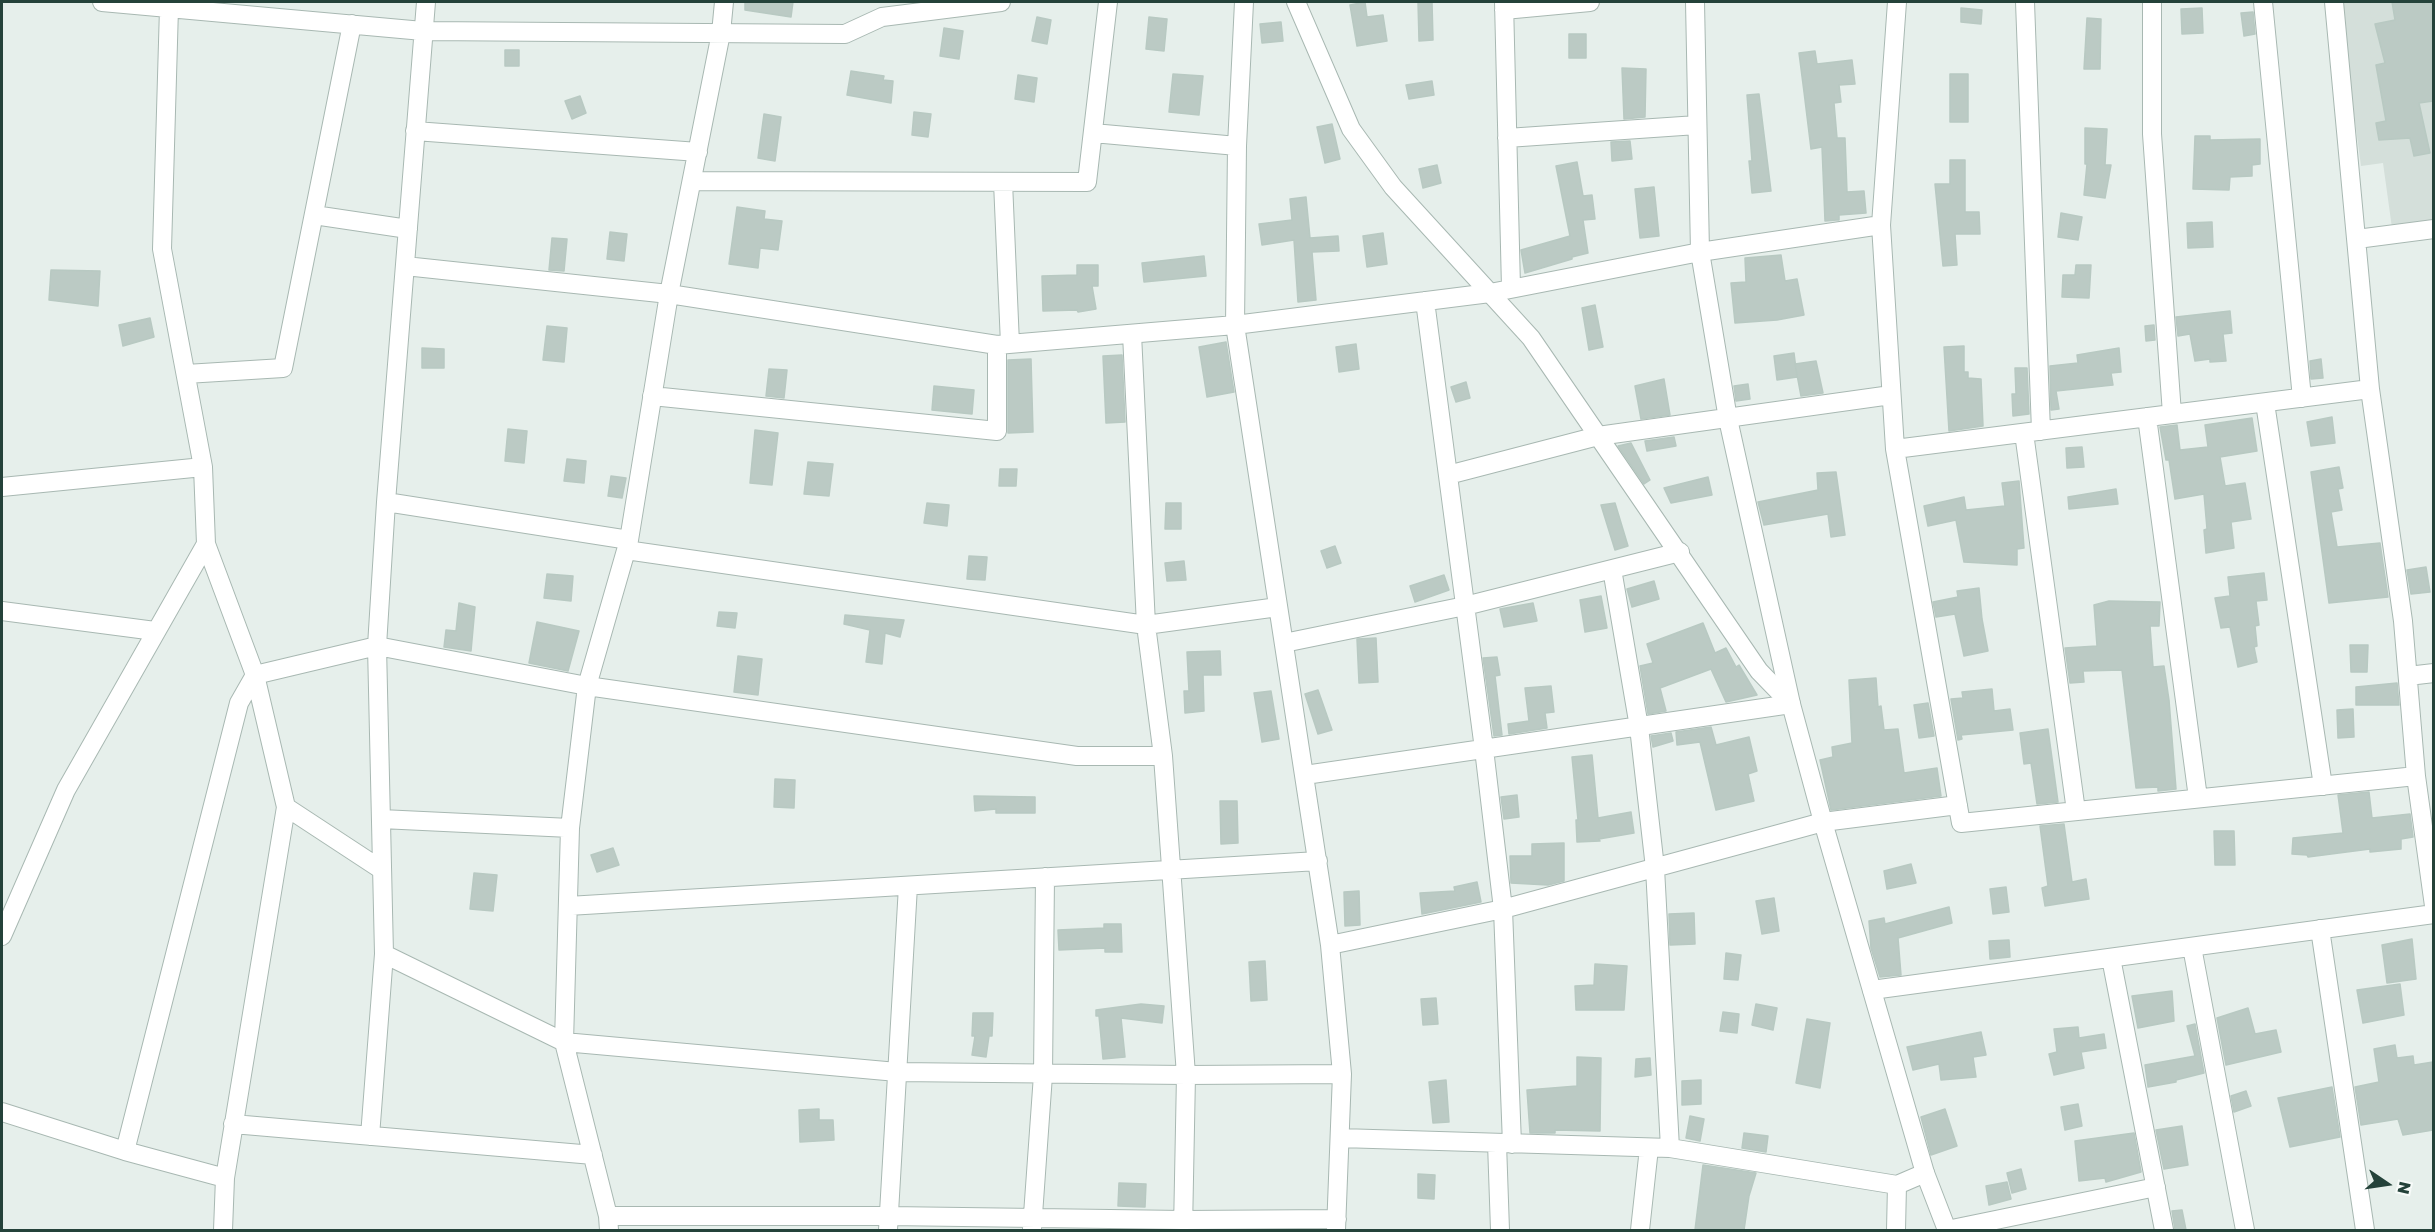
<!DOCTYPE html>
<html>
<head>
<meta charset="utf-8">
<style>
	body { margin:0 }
	#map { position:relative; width:2435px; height:1232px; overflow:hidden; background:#e6efeb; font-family:"Golos Text",sans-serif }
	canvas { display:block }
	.frame { position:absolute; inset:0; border:3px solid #24423a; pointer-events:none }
	.north { position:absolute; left:2357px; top:1154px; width:60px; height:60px; -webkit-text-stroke:4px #f7fbf9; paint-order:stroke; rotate:103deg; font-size:16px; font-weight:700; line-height:24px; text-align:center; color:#24423a }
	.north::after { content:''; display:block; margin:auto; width:21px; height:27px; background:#24423a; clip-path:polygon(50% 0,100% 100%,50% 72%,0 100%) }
</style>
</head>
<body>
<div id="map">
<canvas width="2435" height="1232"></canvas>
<div class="frame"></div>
<div class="north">N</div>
</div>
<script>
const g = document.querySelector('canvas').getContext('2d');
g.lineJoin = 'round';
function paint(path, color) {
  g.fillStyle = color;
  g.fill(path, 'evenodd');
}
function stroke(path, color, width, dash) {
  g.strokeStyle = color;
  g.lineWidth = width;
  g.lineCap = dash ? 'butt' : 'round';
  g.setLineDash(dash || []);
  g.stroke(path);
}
const built = new Path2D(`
	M2339,2h94v220l-41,6 -9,-65 -22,3z`);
const building = new Path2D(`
	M745,2h48l-2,15 -46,-7z
	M1365,2l2,15 16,-2 4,26 -30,5 -7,-41z
	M1418,2h14l1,38 -14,1z
	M2392,2h41v99l-14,2 11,50 -16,3 -4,-18 -31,2 -3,-17 10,-2 -10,-56 9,-2 -10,-39 20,-4z
	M1961,8l21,2 -1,14 -20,-2z
	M2202,8l1,25 -21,1 -1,-25z
	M2253,12l2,22 -11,2 -3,-23z
	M1037,17l14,3 -4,24 -15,-3z
	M1149,17l18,2 -3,32 -18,-2z
	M2087,18l14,1 -1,50h-16z
	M1281,22l2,19 -21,2 -2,-19z
	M944,28l19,3 -4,28 -19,-3z
	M1569,34h17v24h-17z
	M505,50h14v16h-14z
	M1815,51l2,13 35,-4 3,24 -16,1 2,17 -7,1 3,35h8l2,54 17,-1 2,22 -27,2v5h-2l-12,1 -3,-74 -11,2 -7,-57 -5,-39z
	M1622,68l24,1 -1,48 -21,2z
	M851,71l33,5 -1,4 10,1 -2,22 -44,-8z
	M1173,74l30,2 -4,39 -30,-3z
	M1950,74h18v48h-18z
	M1018,75l19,3 -3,24 -19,-3z
	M1432,81l2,14 -25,4 -3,-14z
	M1759,94l12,97 -19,2 -3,-32h3l-5,-66z
	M580,96l6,17 -14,6 -7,-18z
	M914,112l17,2 -3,23 -16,-2z
	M764,114l17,3 -6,44 -17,-3z
	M1332,124l8,35 -15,4 -8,-36z
	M2085,128l22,1 -2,36h6l-6,33 -21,-3 3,-31h-2z
	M2195,136h15v4l50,-1v25l-8,1v11l-22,1 -1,13 -36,-1z
	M1630,141l2,18 -20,2 -1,-19z
	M1950,160h15v52h14l1,22h-25l2,31 -14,1 -8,-82h15z
	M1577,162l6,34 9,-1 3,24 -12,1 5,33 -16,4v2l-47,14 -4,-23 49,-14 -14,-70z
	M1437,165l4,18 -18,5 -4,-19z
	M1654,187l5,49 -19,2 -5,-49z
	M1306,197l4,41 28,-2 1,15 -27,1 4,48 -18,2 -4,-62 -32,5 -3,-21 33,-4 -2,-21z
	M737,207l28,4 -1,8 18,2 -4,29 -18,-2 -2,20 -29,-4z
	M2061,213l21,4 -4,23 -20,-3z
	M2212,222l1,25 -25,1 -1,-25z
	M610,232l17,2 -3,27 -17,-2z
	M1383,233l4,31 -20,3 -4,-31z
	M552,238l15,1 -3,32 -15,-1z
	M1781,255l4,26 12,-2 7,36 -27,5 -42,3 -4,-40 15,-1 -1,-24z
	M1204,256l2,20 -62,6 -2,-19z
	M1077,265h21v21h-6l4,23 -18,3 -1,-2 -34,1 -1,-35 35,-1z
	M2076,265h15l-2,33 -27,-1 1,-22h12z
	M51,270l49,1 -2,35 -49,-6z
	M1595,305l8,42 -14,3 -7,-42z
	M2230,311l2,22 -9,1 3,27 -16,1v-3l-15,2 -5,-27 -12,2 -2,-19z
	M150,318l4,19 -31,9 -4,-21z
	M2154,325l1,15 -9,1 -1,-15z
	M547,326l20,2 -3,34 -21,-2z
	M1226,342l8,50 -27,5 -8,-50z
	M1356,344l3,25 -20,3 -3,-25z
	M1964,346v26h4v6l13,1 2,47 -34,5 -5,-84z
	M422,348l22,1v19h-22z
	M2119,348l2,24 -10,1 2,12 -57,6 3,18 -8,1 -1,-44 28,-3 -1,-8z
	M1794,353l3,24 -20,3 -3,-24z
	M1122,355l3,67 -19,1 -3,-67z
	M1031,359l2,73 -25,1v-73z
	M2321,359l2,19 -12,1 -1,-18z
	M1816,361l7,32 -22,3 -6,-32z
	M2015,368h12l2,46 -16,2 -1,-22h4z
	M769,369l18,1 -3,28 -18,-2z
	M1664,379l6,36 -29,4 -6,-33z
	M1466,382l4,16 -14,4 -5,-15z
	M1748,384l2,15 -14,2 -2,-15z
	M934,386l40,4 -2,24 -40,-4z
	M2332,417l3,26 -24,3 -4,-24z
	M2252,418l5,33 -37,6 5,29 20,-3 6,36 -20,3 3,26 -28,5 -2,-23 3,-1 -3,-35 -29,5 -6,-39h-3l-6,-33 17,-2 3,25 28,-3 -3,-22z
	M508,429l19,2 -3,32 -19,-2z
	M755,430l23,3 -6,52 -22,-2z
	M1674,437l2,9 -29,5 -2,-10z
	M1631,443l19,37 -6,4 -26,-38z
	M2082,447l2,20 -17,1 -1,-20z
	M567,459l19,2 -2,22 -20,-2z
	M808,462l25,2 -4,32 -25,-2z
	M2339,467l4,21 -5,1 4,21 -11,2 6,35 43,-4 8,54 -59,6 -18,-131z
	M1000,469h17l-1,17h-17z
	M1836,472l9,63 -14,2 -3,-23 -64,11 -6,-23 60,-12 -1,-17z
	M611,476l15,2 -4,20 -14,-2z
	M1708,477l4,18 -41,8 -7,-15z
	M2019,481l5,67 -7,1v16l-53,-3 -8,-42 -28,6 -4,-20 40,-9 2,13 39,-4 -3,-23z
	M2116,489l2,15 -49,5 -1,-12z
	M927,503l22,2 -2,21 -23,-3z
	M1166,503h15v26h-16z
	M1615,503l13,43 -13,4 -14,-45z
	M1335,546l6,17 -14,5 -6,-17z
	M969,556l18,1 -2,23 -18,-1z
	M1184,561l2,19 -19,1 -2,-18z
	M2426,567l4,25 -19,2 -4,-24z
	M2264,573l3,27 -11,1 3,24 -4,1 2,20 -3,1 3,15 -19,5 -8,-40 -9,1 -6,-30 15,-2 -2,-19z
	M547,574l26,2 -2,25 -27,-3z
	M1444,575l5,15 -34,12 -5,-16z
	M1654,581l5,18 -27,8 -5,-18z
	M1979,588l3,31 6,32 -24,5 -9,-42 -19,3 -3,-15 25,-5 -1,-6z
	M1601,596l6,32 -22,4 -5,-32z
	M2109,601l51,1 -1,24h-9l3,41 11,-1 5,34 7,89 -18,2v-4l-22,1 -14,-118 -39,1 1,11 -14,1 -5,-35 32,-2 -3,-41z
	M459,603l16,4 -4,44 -27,-4 2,-17 10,1z
	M1533,603l4,18 -33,6 -4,-18z
	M719,612l18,1 -2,15 -18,-2z
	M845,615l59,5 -4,17 -15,-4 -3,31 -16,-2 4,-32 -26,-6z
	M537,622l42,9 -11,40 -39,-8z
	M1703,623l12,30 11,-5 10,19 3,-2 18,30 -31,7 -15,-33 -51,19 6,23 -18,3 -8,-48 13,-3 -6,-19z
	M1376,638l2,44 -19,1 -2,-44z
	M2350,645h18l-1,27h-16z
	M1220,651l1,24h-18l1,36 -19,2 -1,-22h5l-2,-39z
	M738,656l24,3 -4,36 -24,-3z
	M1497,657l3,18 -5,1 7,59 -8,1 -11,-78z
	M1876,678l2,29 3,-1 3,24 14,-1 6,44 33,-5 4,28 -110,14 -11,-50 13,-3 -1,-10 20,-4 -3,-63z
	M2397,683l2,22h-43v-18z
	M1551,686l3,26 -9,1 2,15 -38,6 -1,-10 21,-3 -4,-33z
	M1992,689l2,22 16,-2 3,21 -52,5 1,4 -4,1 -7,-41 12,-1 -1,-6z
	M1318,690l14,40 -14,4 -13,-40z
	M1271,691l8,48 -17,3 -8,-49z
	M1928,703l6,33 -15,2 -5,-33z
	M2353,709l1,28 -16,1 -1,-28z
	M1711,727l5,18 33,-8 8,34 -9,3 6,27 -38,9 -16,-68 -23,3 -1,-13z
	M2048,729l10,73 -21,2 -6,-41 -7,1 -4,-31z
	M1671,733l2,8 -20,6 -2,-11z
	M1592,755l6,63 33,-6 3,21 -35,6 1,2 -23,1 -1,-22h2l-6,-63z
	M775,779l20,1 -1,28 -20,-1z
	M2369,792l3,26 38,-4 3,23 -12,2v10l-31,3v-3l-62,8 -1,-2 -15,-1 1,-16 50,-5 -5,-38z
	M1517,795l2,22 -15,2 -3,-22z
	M974,796l61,1v16h-39v-4l-21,2z
	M1220,801h17l1,42 -17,1z
	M2064,824l8,58 14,-3 3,20 -44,7 -3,-18 6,-2 -8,-60z
	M2214,831h20l1,34h-20z
	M1564,843v38l-16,4 -37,-2 -1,-27h22v-12z
	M613,848l6,17 -22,7 -6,-17z
	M1911,864l5,19 -29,6 -3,-18z
	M474,873l23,2 -4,36 -23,-2z
	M1477,882l4,20 -59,12 -2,-21 35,-2 -1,-4z
	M2006,887l3,25 -16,2 -3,-25z
	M1359,891l1,34 -15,1 -1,-34z
	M1774,898l5,33 -17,3 -6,-33z
	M1949,907l3,16 -54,15 3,37 -21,2 -9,-29 -2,-27 15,-3 1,6z
	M1694,913l1,31 -25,1 -1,-31z
	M1104,924h17l1,28h-17v-4l-46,2 -1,-20 46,-2z
	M2412,939l4,40 -29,4 -5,-38z
	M2009,940l1,17 -20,2 -1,-18z
	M1726,953l15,2 -3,25 -14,-1z
	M1265,961l2,39 -16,1 -2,-39z
	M1595,964l32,2 -3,44h-48l-1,-24 19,-1z
	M2400,984l4,31 -41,8 -6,-33z
	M2172,991l2,30 -36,7 -6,-32z
	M1436,998l2,26 -15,1 -2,-26z
	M1141,1004l23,2 -2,17 -41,-5 4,39 -22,2 -4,-43h-3v-6z
	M1756,1004l21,4 -4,22 -21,-5z
	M2248,1008l7,26 21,-4 5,22 -55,13 -9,-47z
	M1723,1012l16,2 -2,19 -17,-2z
	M973,1013h20l-1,23h-3l-3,21 -14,-2 3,-19h-3z
	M1807,1019l23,4 -10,65 -24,-5z
	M2195,1024l9,49 -28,7v2l-28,5 -3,-22 50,-9 -8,-30z
	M2078,1027l1,11 25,-4 2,14 -25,4 3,16 -30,7 -5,-21 8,-2 -3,-23z
	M1981,1032l5,23 -13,2 3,20 -35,3 -2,-16 -26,6 -6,-23z
	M2395,1045l2,13 16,-2 1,9 19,-3v68l-30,5 -5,-16 -37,6 -6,-38 24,-5 -5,-33z
	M1577,1057l24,1 -1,73 -45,-1v3h-25l-3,-43 50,-4z
	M1650,1058l1,17 -16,2 1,-18z
	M1446,1080l3,42 -16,1 -4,-41z
	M1701,1080v24l-19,1v-24z
	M2332,1087l8,50 -50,10 -12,-49z
	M2246,1091l5,15 -17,6 -3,-16z
	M2078,1104l4,22 -17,4 -4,-23z
	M819,1109v11h14l1,20 -34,2 -1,-32z
	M1945,1109l12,37 -26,9 -10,-38z
	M1690,1116l14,3 -4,22 -14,-3z
	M2182,1126l6,39 -24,4 -8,-39z
	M1744,1133l24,3 -2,16 -24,-4z
	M2134,1133l7,39 -35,10 -1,-4 -26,3 -4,-40z
	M1703,1165l53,8 -7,23 -5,34h-49z
	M2021,1169l5,20 -14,4 -5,-20z
	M1418,1174l17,1 -1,24 -16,-1z
	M2007,1182l4,17 -22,6 -3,-19z
	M1119,1183l27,1 -1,23 -27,-1z
	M2182,1210l4,20h-11l-3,-19z`);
const minor = new Path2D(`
	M102,2l321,29 422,3 37,-17 119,-15
	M1244,2l-7,144 -2,179 95,620 12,129 -6,156
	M1504,2l7,286
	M2025,2l16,429
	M2152,2v132l20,280
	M2263,2l39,396
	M2334,2l36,387 33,232 13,155 18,130
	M169,8l-7,241 41,218 3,77 49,131 31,132 -61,371 -2,52
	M1504,10l86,-8
	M415,131l283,21
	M1093,133l144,13
	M1507,138l190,-13
	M692,181l395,1 21,-180
	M1003,182l7,162
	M314,215l94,14
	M1881,225l14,224 66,374 455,-47
	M2357,239l77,-10
	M405,266l264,28 52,-261 3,-31
	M1425,301l59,448 19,160 9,235
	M1132,334l14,291 17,131 23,319 -3,155
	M186,374l97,-6 69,-344
	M652,396l345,35v-86
	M2265,403l58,383
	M2147,417l51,381
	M2024,433l52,378
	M1895,449l475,-60
	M1448,475l150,-39 293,-41
	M2,487l201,-20
	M386,502l243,38
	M626,550l520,75 132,-18
	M1612,569l27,158 16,141 15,280
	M2,611l153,20
	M1284,643l181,-37 215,-54
	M2408,676l26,-3
	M1305,775l486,-71 -63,-285 -28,-167 -5,-250
	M286,807l96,63
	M381,819l189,9
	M568,906l750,-45
	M2320,929l45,301
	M2,936l64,-146 140,-246
	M1330,945l173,-36 320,-87 135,-17
	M2192,947l53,283
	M384,954l180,88 333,30 289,3 156,-1
	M2111,958l53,272
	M1872,990l562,-76
	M2,1112l123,39 100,27
	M233,1124l360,31
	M370,1136l14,-182 -7,-308 9,-144 40,-500
	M1340,1138l330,10 227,37 28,-12
	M1497,1143l3,87
	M125,1151l114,-448 16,-28 122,-29 210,40 490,70h86
	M608,1216h281l294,4 154,-1
	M1032,1229l11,-154 2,-198
	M609,1230l-1,-14 -44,-174 6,-214 17,-142 42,-146 40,-246 328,51 238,-20 255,-32 210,-41 181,-27 16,-223
	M888,1230l20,-344
	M1640,1230l9,-82
	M1896,1230l1,-45
	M1947,1230l209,-43`);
const tertiary = new Path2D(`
	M1296,2l55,127 42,58 138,151 228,333 32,33 32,118 102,351 22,57`);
paint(built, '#d4dfda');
paint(building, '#bbcac4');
stroke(building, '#b8c9c2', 1.5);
stroke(minor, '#a8b8b2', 20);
stroke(tertiary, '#a8b8b2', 20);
stroke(minor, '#fff', 18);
stroke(tertiary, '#fff', 18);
</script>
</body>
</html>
